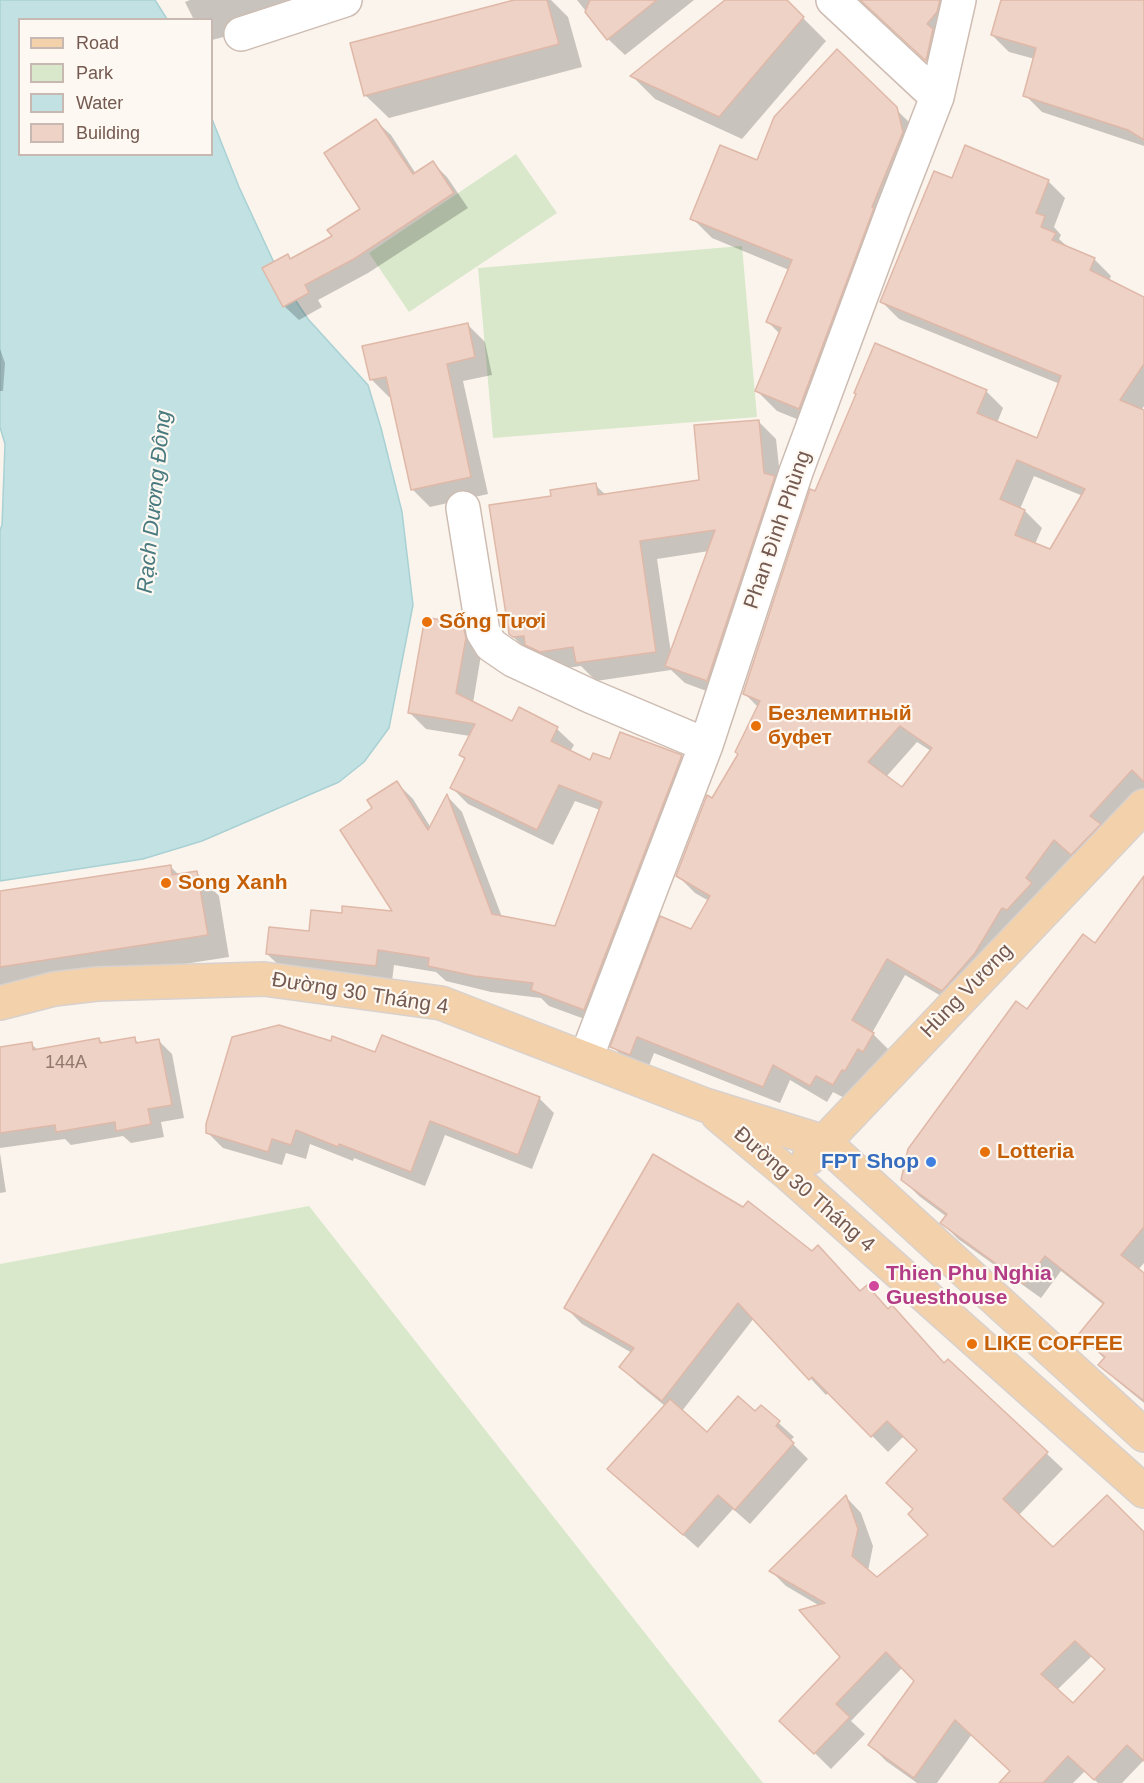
<!DOCTYPE html>
<html>
<head>
<meta charset="utf-8">
<style>
	body { margin:0 }
	#map { position:relative; width:1144px; height:1783px; overflow:hidden; background:#fbf4ec; font-family:Helvetica,sans-serif }
	canvas { display:block }
	.legend { position:absolute; left:18px; top:18px; width:195px; height:138px; box-sizing:border-box; background:#fef8f2; border:2px solid #c7b9b1; margin:0; padding:8px 10px; list-style:none; font-size:18px; color:#745a50 }
	.legend li { display:flex; align-items:center; gap:12px; height:30px }
	.legend b { width:30px; border:2px solid #c7b9b1 }
</style>
</head>
<body>
<div id="map">
<canvas width="1144" height="1783"></canvas>
<ul class="legend">
<li><b style="height:8px;background:#f3d2ab"></b>Road</li>
<li><b style="height:16px;background:#d9e8cb"></b>Park</li>
<li><b style="height:16px;background:#c1e1e3"></b>Water</li>
<li><b style="height:16px;background:#eed2c6"></b>Building</li>
</ul>
</div>
<script>
const g = document.querySelector('canvas').getContext('2d');
g.lineJoin = 'round';
function paint(path, color) {
  g.fillStyle = color;
  g.fill(path, 'evenodd');
}
function stroke(path, color, width, dash) {
  g.strokeStyle = color;
  g.lineWidth = width;
  g.lineCap = dash ? 'butt' : 'round';
  g.setLineDash(dash || []);
  g.stroke(path);
}
function drawText(font, color, halo, rows, align = 'center') {
  g.font = font + ' Helvetica,sans-serif';
  g.lineWidth = 4.5;
  g.setLineDash([]);
  g.textBaseline = 'middle';
  g.strokeStyle = halo;
  g.fillStyle = color;
  for (const [text, x, y, turn = 0] of rows) {
    g.save();
    g.translate(x, y);
    g.rotate((+turn || 0) * Math.PI / 180);
    g.textAlign = isNaN(turn) ? turn : align;
    if (halo) g.strokeText(text, 0, 0);
    g.fillText(text, 0, 0);
    g.restore();
  }
}
const green = new Path2D(`
	M516,154l41,59 -148,99 -40,-59z
	M742,246l15,171 -264,21 -15,-170z
	M309,1206l454,577h-763v-519z`);
const water = new Path2D(`
	M0,0h155l12,19 -147,1v134h192v-35l27,68 44,95 25,37 60,66 13,43 21,84 11,93 -24,123 -25,34 -25,20 -137,59 -59,18 -143,22v-351l2,-5 3,-81 -5,-17z`);
const shadow = new Path2D(`
	M190,0h164l-43,14 -99,26v-20h-18l-9,-18z
	M520,0h31l17,17 14,50 -193,51 -24,-23z
	M577,0h117l-69,55 -17,-16z
	M727,0h58l41,41 -84,98 -87,-40 -23,-23z
	M860,0h103l-21,75 -79,-73z
	M1004,0h140v146l-102,-34 -17,-17 10,-36 -26,-7 -17,-17z
	M837,51l79,78 -97,299 -42,-17 -20,-20 23,-57 -12,-12 21,-52 -77,-32 -20,-20 66,-56z
	M376,121l15,14 25,39 17,-11 14,14 21,31 -100,65 -50,27 4,7 -23,13 -15,-14 7,-46 43,-23 28,-28z
	M952,180l96,1 17,17 -11,29 7,8 -2,4 11,10 24,10 17,17 -2,5 35,17v108l-3,5 3,1v380l-55,79 -17,-15 -112,151 -55,-32 -33,58 18,18 -40,50 -17,-9 -6,10 -37,-22 -10,23 -126,-50 -7,18 -18,-8 -17,-17 80,-116 17,-29 -14,-8 -17,-17 34,-77 27,-44 20,-47 -15,-15 72,-200 170,-102 17,17 -6,15 41,17 22,-56 -161,-65 -17,-17zM1034,476l49,20 -32,55 -16,-7 7,-16 -17,-17 -5,-2zM917,742l14,9 -28,39 -17,-13z
	M468,325l17,17 7,33 -29,6 25,113 -58,13 -18,-18 -20,-93 -3,1 -18,-18z
	M0,349l5,14 -2,28h-3z
	M758,421l18,18 5,46 -56,213 -40,-15 -14,-13 -75,11 -15,-15 -22,3 -30,-17 -19,-18 43,-136 42,-13 11,10 95,-13zM709,551l-38,102 -14,-94z
	M462,625l16,17 3,13 -8,48 40,20 7,-13 37,19 17,16 -4,7 21,11 90,-6 16,16 -96,252 -52,-19 -8,-8 -50,-6 -45,-11 -10,-9 -42,-7 -2,16 -108,-11 -17,-16 76,-39 52,-2 -21,-105 23,-25 16,16 18,29 16,-32 15,16 40,105 54,11 44,-118 -25,-9 -22,44 -85,-41 -17,-17 14,-27 -4,-5 9,-19 -44,-7 -16,-16z
	M170,866l9,9 18,-2 22,23 10,61 -229,36v-100z
	M1144,882v381l-6,7 6,5v128l-28,-23 -16,-16 5,-5 -25,-24 24,-30 -43,-34 -20,27 -83,-59 -16,-16 5,-6 -28,-21 -16,-16 125,-169 68,-66z
	M99,1039l5,5 30,-5 6,5 19,-3 13,13 12,64 -23,4 3,15 -33,6 -8,-7 -52,9 -6,-6 -65,9v-99l31,-5 7,6z
	M376,1054l163,44 15,15 -22,56 -87,-34 -20,51 -71,-28 -1,3 -43,-17 -4,15 -20,-6 -4,12 -59,-17 -15,-15z
	M0,1153l6,39 -6,1z
	M861,1293l47,30 37,41 3,-3 115,108 -45,47 35,33 91,-16v227l-22,23h-24l-13,-12 -12,12h-72l11,-12 -40,-37 -35,49h-20l-31,-22 -16,-16 46,-64 -13,-14 -52,54 14,13 -34,35 -49,-48 61,-64 -23,-51 -34,-20 -15,-15 75,-74 15,16 12,33 -5,25 9,8 54,-44 -17,-26 5,-58 -15,-15 -16,16 -59,-60 -3,3 -72,-77 -72,93 25,23 48,-20 6,-7 33,30 -4,4 18,18 -58,65 -17,-15 -35,39 -74,-65 41,-77 -28,-23 -16,-16 11,-14 -50,-29 -16,-16zM1092,1656l15,14 -33,35 -17,-15z`);
const building = new Path2D(`
	M514,0h33l12,44 -195,52 -14,-53z
	M590,0h67l-50,40 -22,-28z
	M725,0h62l17,17 -85,100 -89,-41z
	M860,0h80l-3,12 -10,12 6,5 -7,32z
	M1001,0h143v140l-16,-10 -105,-34 13,-48 -45,-13z
	M837,49l60,58 6,25 -31,75 2,1 -75,201 -44,-18 26,-63 -15,-6 26,-62 -102,-41 30,-74 37,15 17,-43z
	M376,119l37,55 20,-13 21,32 -100,66 -49,26 4,8 -26,14 -21,-39 26,-14 2,5 42,-23 -5,-6 33,-21 -36,-56z
	M965,145l84,35 -13,33 9,3 -4,11 15,6 -4,7 43,18 -5,12 54,27v67l-24,36 24,10v372l-12,-12 -42,46 11,8 -30,31 -17,-15 -28,38 6,5 -25,27 -5,-2 -27,45 -33,38 -55,-32 -35,61 22,13 -11,19 -5,-3 -13,22 -3,-1 -9,15 -17,-9 -6,10 -37,-21 -10,22 -126,-50 -7,18 -20,-8 50,-131 31,13 19,-33 -34,-20 31,-81 5,3 26,-44 -3,-2 25,-51 -17,-7 67,-205 5,2 41,-97 -2,-1 21,-50 112,47 -10,23 60,25 24,-62 -181,-74 54,-131 18,7zM1017,460l68,29 -35,60 -35,-14 10,-25 -25,-11zM900,726l32,22 -30,39 -34,-25z
	M468,323l7,34 -28,7 24,113 -60,13 -25,-113 -16,3 -8,-34z
	M759,420l5,53 11,3 -68,205 -42,-15 50,-136 -75,11 16,111 -80,11 -3,-16 -33,5 -15,-7 -1,-9 -11,1 -4,-3 -20,-129 62,-9 -1,-6 46,-7 2,12 101,-15 -5,-55z
	M425,617l38,7 3,14 -10,55 56,28 7,-14 39,20 -7,14 39,19 3,-7 17,6 10,-27 62,23 -98,255 -53,-20 2,-7 -59,-7 -46,-10 1,-8 -51,-8 -2,16 -110,-12 3,-27 40,4 2,-21 31,3v-7l50,5 -52,-81 32,-22 -5,-8 30,-19 31,49 19,-36 45,120 63,12 47,-124 -43,-17 -22,45 -87,-42 15,-30 -6,-3 16,-31 -67,-11z
	M171,865l1,10 25,-4 11,64 -208,32v-76z
	M1144,876v351l-23,28 23,18v128l-46,-36 7,-8 -27,-22 26,-32 -59,-47 -21,28 -84,-61 7,-9 -46,-34 7,-31 108,-148 11,8 56,-75 12,9z
	M279,1025l52,16 1,-5 43,16 7,-17 158,62 -22,58 -88,-34 -19,51 -72,-28 -1,3 -42,-17 -5,15 -19,-6 -4,13 -62,-19v-9l26,-87z
	M135,1037l1,6 23,-4 13,66 -24,4 3,15 -35,7 -1,-9 -59,10 -1,-7 -55,8v-86l32,-5 1,8 66,-12 1,5z
	M653,1154l90,53 5,-6 64,50 6,-6 42,46 7,-6 21,24 4,-4 52,58 4,-4 100,93 -45,47 50,48 54,-52 37,37v229l-17,-16 -33,35 -26,-24 -25,27h-44l11,-12 -55,-51 -41,58 -46,-33 46,-64 -28,-29 -50,52 14,13 -36,37 -35,-33 61,-64 -41,-47 26,-7 -56,-32 77,-76 12,34 -6,27 25,21 51,-42 -20,-21 5,-5 -27,-26 31,-33 -30,-29 -16,16 -59,-60 -3,3 -71,-77 -76,98 -43,-34 15,-19 -70,-40zM1075,1641l30,28 -32,34 -32,-29z
	M738,1396l17,15 6,-6 19,16 -4,5 18,17 -59,67 -17,-15 -35,40 -76,-66 63,-70 37,33z`);
const minor = new Path2D(`
	M833,0l104,97
	M241,34l104,-34
	M463,508l20,124 8,13 22,15 77,36 116,49
	M586,1058l120,-313 90,-273 97,-262 44,-113 22,-97`);
const major = new Path2D(`
	M0,1003l54,-14 43,-5 167,-5 177,24 264,102 119,37 320,293
	M718,1115l73,61 353,315
	M809,1158l335,-352`);
const markers = [
	[427,622,6,"#e8710a"],
	[756,726,6,"#e8710a"],
	[166,883,6,"#e8710a"],
	[985,1152,6,"#e8710a"],
	[931,1162,6,"#3f7fe0"],
	[874,1286,6,"#d1479c"],
	[972,1344,6,"#e8710a"]
];
const numberNames = [
	["144A",66,1063]
];
const streetNames = [
	["Phan Đình Phùng",778,530,-71],
	["Hùng Vương",967,991,-46],
	["Đường 30 Tháng 4",360,994,9],
	["Đường 30 Tháng 4",804,1190,41]
];
const foodNames = [
	["Sống Tươi",439,622],
	["Безлемитный",768,714],
	["буфет",768,738],
	["Song Xanh",178,883],
	["Lotteria",997,1152],
	["LIKE COFFEE",984,1344]
];
const shopNames = [
	["FPT Shop",919,1162]
];
const hotelNames = [
	["Thien Phu Nghia",886,1274],
	["Guesthouse",886,1298]
];
const waterNames = [
	["Rạch Dương Đông",155,502,-84]
];
paint(green, '#d9e8cb');
paint(water, '#c1e1e3');
stroke(water, '#a9d1d4', 1.5);
paint(shadow, '#0003');
paint(building, '#eed2c6');
stroke(building, '#dfb8a8', 1.5);
stroke(minor, '#cdbcb2', 36);
stroke(major, '#d8d1ce', 36);
stroke(minor, '#fff', 33);
stroke(major, '#f3d2ab', 33);
for (const [x, y, r, color] of markers) {
  const dot = new Path2D();
  dot.arc(x, y, r, 0, 2 * Math.PI);
  g.fillStyle = color;
  g.fill(dot);
  stroke(dot, '#fef8f2', 2);
}
drawText('18px', '#92786e', null, numberNames);
drawText('21px', '#745a50', '#fef8f2', streetNames);
drawText('bold 21px', '#c56008', '#fef8f2', foodNames, 'left');
drawText('bold 21px', '#366cbe', '#fef8f2', shopNames, 'right');
drawText('bold 21px', '#b23c85', '#fef8f2', hotelNames, 'left');
drawText('italic 22px', '#487a7f', '#fef8f2', waterNames);
</script>
</body>
</html>
